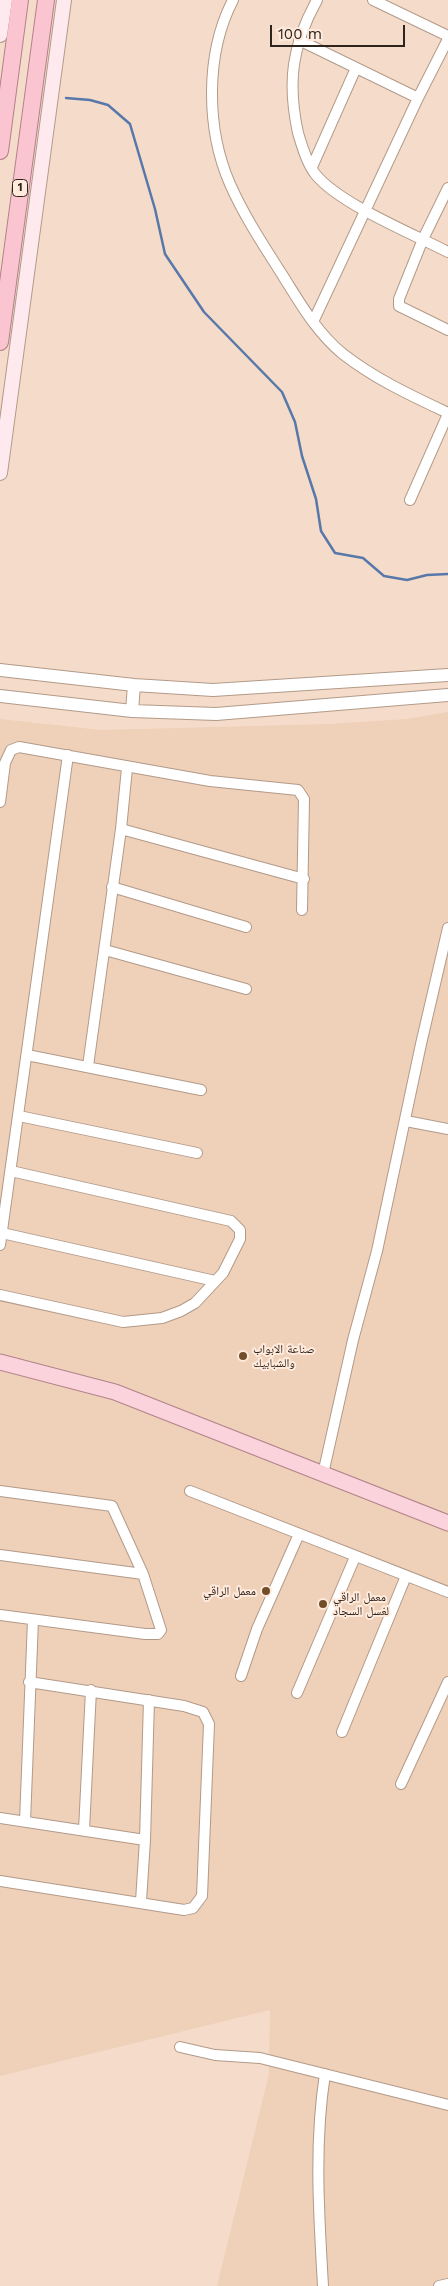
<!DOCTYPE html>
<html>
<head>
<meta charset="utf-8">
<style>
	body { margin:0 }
	#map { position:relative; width:448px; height:2286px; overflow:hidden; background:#f5dcca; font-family:"Work Sans",sans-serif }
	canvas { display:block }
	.scale { position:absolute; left:270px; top:25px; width:135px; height:22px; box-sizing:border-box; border:2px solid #2d241d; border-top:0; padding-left:6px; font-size:15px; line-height:18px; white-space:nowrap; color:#2d241d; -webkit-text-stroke:4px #ffeadc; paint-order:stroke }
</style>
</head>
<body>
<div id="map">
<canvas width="448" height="2286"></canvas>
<div class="scale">100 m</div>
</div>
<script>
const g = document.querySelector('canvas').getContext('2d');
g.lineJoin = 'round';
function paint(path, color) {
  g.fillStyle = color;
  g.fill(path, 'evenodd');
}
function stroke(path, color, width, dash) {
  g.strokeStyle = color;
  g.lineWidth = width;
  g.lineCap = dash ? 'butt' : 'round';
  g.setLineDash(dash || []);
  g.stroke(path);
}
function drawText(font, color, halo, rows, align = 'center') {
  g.font = font + ' "Work Sans","Noto Naskh Arabic",sans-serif';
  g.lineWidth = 4;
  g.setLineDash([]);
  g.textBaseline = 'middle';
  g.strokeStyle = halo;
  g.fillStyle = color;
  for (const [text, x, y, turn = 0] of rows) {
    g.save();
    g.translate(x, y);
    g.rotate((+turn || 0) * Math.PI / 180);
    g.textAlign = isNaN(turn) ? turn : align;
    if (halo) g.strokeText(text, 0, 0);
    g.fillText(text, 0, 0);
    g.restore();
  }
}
const built = new Path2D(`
	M448,712v1574h-231l52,-212 1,-64 -270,66v-1357l101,11 228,-6 78,-5z`);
const stream = new Path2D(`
	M66,98l24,2 18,5 22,19 25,85 10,45 39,58 78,80 13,30 7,34 14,43 5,32 14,22 28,5 21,18 23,4 20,-5 21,-1`);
const minor = new Path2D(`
	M233,0c-28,54 -27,129 -3,184 14,32 34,62 53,92 17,27 34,57 60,78 32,25 69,42 105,59
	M317,0c-25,45 -30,82 -19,133 4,13 9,31 18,42 24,29 97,59 132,77
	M373,0l75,36
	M299,40l119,58
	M312,167l44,-99
	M448,188l-25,51 -24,60v7l49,24
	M313,322l105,-224 30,-59
	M410,500l38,-86
	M0,802l5,-39 6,-13 8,-3 191,34 88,9 6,9 -2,111
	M121,829l183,50
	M112,887l134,40
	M105,950l141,39
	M27,1055l174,35
	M88,1066l33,-237 6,-61
	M19,1116l178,37
	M406,1121l42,8
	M2,1233l213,48
	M0,1245l68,-490
	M0,1295l123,27 39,-4 19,-7 14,-8 28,-30 17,-34v-9l-9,-9 -220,-50
	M323,1474l30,-134 24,-89 44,-207 27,-116
	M0,1491l112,15 31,68 18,56 -3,4h-13l-145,-19
	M190,1491l258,101
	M0,1555l143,19
	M241,1676l16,-47 42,-95
	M297,1693l58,-136
	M342,1732l64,-156
	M401,1784l47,-102
	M0,1818l145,22
	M25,1821l8,-201
	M84,1830l7,-140
	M0,1881l184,29 9,-2 9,-12 7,-172 -6,-12 -19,-6 -155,-24
	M141,1901l4,-61 4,-140
	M180,2047l35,8 45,3 188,47
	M323,2286c-4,-70 -9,-142 2,-212
	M439,2286l9,-2`);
const tertiary = new Path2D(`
	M0,670l134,15 79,5 235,-15
	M0,696l132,15 84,3 232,-19
	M132,711l2,-26`);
const secondary = new Path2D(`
	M0,35l5,-35
	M0,473l64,-473`);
const primary = new Path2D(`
	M0,1362l115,30 333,131`);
const trunk = new Path2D(`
	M0,151l20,-151
	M0,342l46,-342`);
const markers = [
	[243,1356,5,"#734d2a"],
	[266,1591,5,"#734d2a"],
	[323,1604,5,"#734d2a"]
];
const shields = [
	[20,188,15]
];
const shieldNames = [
	["1",20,188]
];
const poiNames = [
	["صناعة الابواب",253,1349],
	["والشبابيك",253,1363],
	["معمل الراقي",256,1591,"right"],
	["معمل الراقي",333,1597],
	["لغسل السجاد",333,1611]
];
paint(built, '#efd0b9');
stroke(stream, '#5878aa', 2.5);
stroke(minor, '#b29a89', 12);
stroke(tertiary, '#b29a89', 14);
stroke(secondary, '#b29a89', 16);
stroke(primary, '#b2828a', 17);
stroke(trunk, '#b2828a', 18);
stroke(minor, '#fff', 10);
stroke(tertiary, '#fff', 12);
stroke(secondary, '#fde9ee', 14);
stroke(primary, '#fbd3dc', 15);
stroke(trunk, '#fac4d0', 16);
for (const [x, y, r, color] of markers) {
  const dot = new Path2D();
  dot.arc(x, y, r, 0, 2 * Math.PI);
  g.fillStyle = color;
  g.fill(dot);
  stroke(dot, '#ffeadc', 2);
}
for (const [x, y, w] of shields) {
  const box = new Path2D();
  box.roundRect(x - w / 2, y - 8.5, w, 17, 4);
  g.fillStyle = '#ffeadc';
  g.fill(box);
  stroke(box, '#2d241d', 1);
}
drawText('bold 11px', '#2d241d', null, shieldNames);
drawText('12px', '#2d241d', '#ffeadc', poiNames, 'left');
</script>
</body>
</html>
